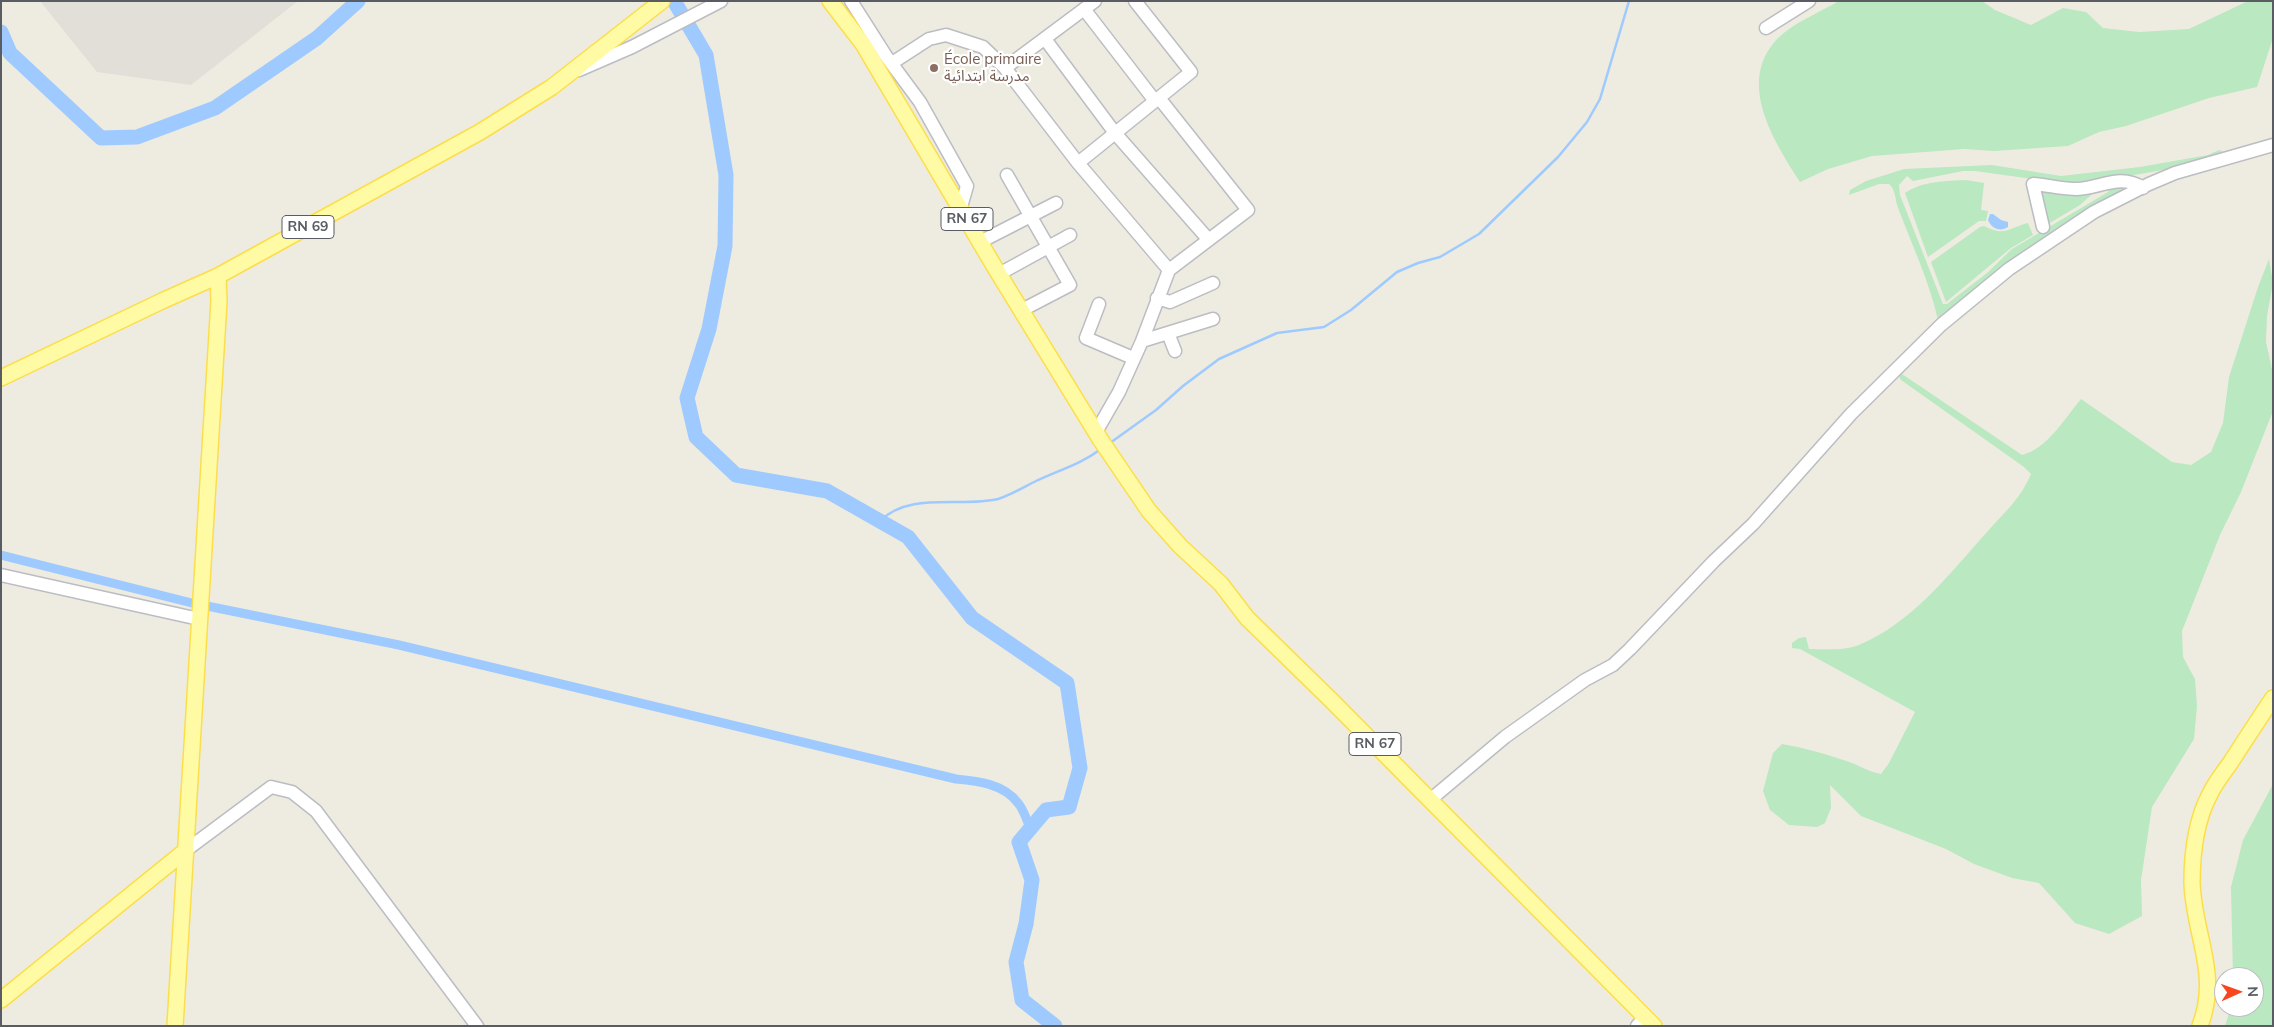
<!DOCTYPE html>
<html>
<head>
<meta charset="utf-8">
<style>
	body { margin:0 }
	#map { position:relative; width:2274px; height:1027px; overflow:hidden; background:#eeece0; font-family:Mulish,sans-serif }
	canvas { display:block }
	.frame { position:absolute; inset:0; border:2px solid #595c63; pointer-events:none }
	.north { position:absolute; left:2214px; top:967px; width:50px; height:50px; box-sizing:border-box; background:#fff; border:1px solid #bdbec1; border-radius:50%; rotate:88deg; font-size:14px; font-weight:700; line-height:20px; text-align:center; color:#595c63 }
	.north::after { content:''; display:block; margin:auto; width:18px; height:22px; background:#f6471e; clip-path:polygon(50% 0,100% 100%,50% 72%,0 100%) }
</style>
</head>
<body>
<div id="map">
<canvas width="2274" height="1027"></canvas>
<div class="frame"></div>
<div class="north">N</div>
</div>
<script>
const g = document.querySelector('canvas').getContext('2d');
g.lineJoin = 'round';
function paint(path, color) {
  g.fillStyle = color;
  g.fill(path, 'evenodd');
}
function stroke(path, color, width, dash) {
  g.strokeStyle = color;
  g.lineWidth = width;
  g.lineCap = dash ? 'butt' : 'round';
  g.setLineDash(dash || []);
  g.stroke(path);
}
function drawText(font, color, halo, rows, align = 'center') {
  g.font = font + ' Mulish,"Noto Sans Arabic",sans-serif';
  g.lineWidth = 4.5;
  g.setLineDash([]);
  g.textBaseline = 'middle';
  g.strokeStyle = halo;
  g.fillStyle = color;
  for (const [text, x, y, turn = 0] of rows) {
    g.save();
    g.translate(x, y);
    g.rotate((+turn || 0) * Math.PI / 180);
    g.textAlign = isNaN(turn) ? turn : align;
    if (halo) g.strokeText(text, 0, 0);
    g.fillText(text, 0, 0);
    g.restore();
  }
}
const industrial = new Path2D(`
	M40,1h258l-107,84 -94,-13z`);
const green = new Path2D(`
	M1839,1h143l13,9 36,15 32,-17 23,4 17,16 36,4 50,-3 59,-28h25v37l-16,49 -48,11 -83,28 -27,6 -31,14 -74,5 -30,-2 -92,7 -44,13 -28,13c-26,-41 -64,-99 -23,-143 16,-16 43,-27 62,-38z
	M2219,150l5,2 -38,14 -110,19 -101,-14h-12l-50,10 -6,-5 -8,9 1,10 43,109h4l40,-31 25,-24 96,-57 6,-8 11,2 -4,8 -100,58 -83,68c-9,-40 -27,-77 -41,-115 -2,-8 -2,-16 -8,-21h-10l-30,11 1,-5 16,-9 38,-12 88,-4 69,11 79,-9 68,-12z
	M1966,180l18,3 -3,27 7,1 -2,10h-7l-51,36 -23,-64c17,-12 41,-12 61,-13z
	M2039,190h58l-17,15 -32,19z
	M2028,223l5,12 -22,13 -65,54 -15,-40 49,-35 4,-1c21,11 24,2 44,-3z
	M2269,259l4,24 -6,33 -1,26 7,32v37l-32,81 -21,43 -38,96 1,26 12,22 2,27 -3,33 -42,68 -11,73 1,36 -33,18 -34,-11 -36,-40 -27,-5 -38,-14 -28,-15 -85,-33 -31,-31 1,23 -6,15 -8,4 -28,-2 -19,-15 -7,-19 10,-38 9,-9c24,4 47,11 70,19 10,4 18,9 29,11l8,-11 26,-51 -115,-63 -8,-1v-5l7,-5 7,-1 3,12c16,0 34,2 50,-4 53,-22 91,-72 128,-113 16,-18 35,-35 44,-58l-7,-7 -123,-87 -2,-3 3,-3 120,81c25,-6 43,-37 59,-56l91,63 19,3 20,-13 12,-29 6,-46 29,-90z
	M2273,784v242h-48l6,-19h23v-30h-21l-2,-90 12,-47z`);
const water = new Path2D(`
	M1990,214h3l8,6 7,2v5c-8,5 -16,2 -20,-7z`);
const stream = new Path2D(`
	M1110,443l46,-33 27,-24 36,-27 58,-26 47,-6 27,-17 46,-38 21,-9 22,-6 39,-23 79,-77 29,-35 13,-23 29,-98
	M880,521c30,-30 80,-13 118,-22 13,-4 26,-12 38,-18 23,-11 45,-17 65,-32`);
const canal = new Path2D(`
	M1,555l191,48
	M207,606l192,39 557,134c22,2 48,5 62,24 6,7 9,18 12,25`);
const river = new Path2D(`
	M674,1l32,54 20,120 -1,71 -16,83 -22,69 9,39 40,38 91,16 81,46 64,81 95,65 13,85 -11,39 -23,3 -27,32 13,38 -6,44 -10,38 6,38 33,26
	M1,32l9,21 91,85 36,-1 78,-29 102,-70 41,-37`);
const minor = new Path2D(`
	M851,1l35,55 34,46 47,84 -6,21
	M1084,9l71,92
	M1766,28l43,-27
	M1045,39l70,94 93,106
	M892,63l37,-24 17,-4 37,12 22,21 73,95 91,107
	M1005,68l90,-67
	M579,70l53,-23 89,-46
	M1078,163l113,-91 -56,-71
	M1007,175l63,110 -48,25
	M2043,227l-10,-43c14,1 30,5 44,5 24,-1 43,-16 66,-1
	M980,242l76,-39
	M999,274l71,-39
	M1157,298l13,4 43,-19
	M1099,304l-13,34 47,20
	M1168,333l7,18
	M1142,341l71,-22
	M1096,432l23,-40 23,-51 27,-71 79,-60 -89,-112
	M1,575l198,44
	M1430,800l75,-63 80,-57 28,-15 17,-16 84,-88 39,-37 98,-110 90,-89 68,-56 85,-57 55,-28 26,-11 98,-28
	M185,851l86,-64 21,5 24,19 161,215
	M1637,1026l8,-9`);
const major = new Path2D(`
	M830,1l33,43 131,222 106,173 49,72 31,35 41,38 26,34 85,83 322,325
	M1,378l161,-77 56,-25 262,-144 72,-45 110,-86
	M1,1000l184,-149
	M175,1026l44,-725 -1,-25
	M2200,1026c20,-53 -6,-90 -8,-143 0,-29 4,-63 18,-89 5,-11 14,-22 21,-32 14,-22 28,-43 42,-64`);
const markers = [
	[934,68,5,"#8d6e63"]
];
const shields = [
	[967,219,52],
	[308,227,52],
	[1375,744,52]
];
const shieldNames = [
	["RN 67",967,219],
	["RN 69",308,227],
	["RN 67",1375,744]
];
const educationNames = [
	["École primaire",944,59],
	["مدرسة ابتدائية",944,76]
];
paint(industrial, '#e1dfd8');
paint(green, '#bae8c0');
paint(water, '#9fcaff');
stroke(stream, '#9fcaff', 2.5);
stroke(canal, '#9fcaff', 9);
stroke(river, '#9fcaff', 15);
stroke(minor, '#bbbdc3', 15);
stroke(major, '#fcde4b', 18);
stroke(minor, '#fff', 12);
stroke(major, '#fffba4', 15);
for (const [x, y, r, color] of markers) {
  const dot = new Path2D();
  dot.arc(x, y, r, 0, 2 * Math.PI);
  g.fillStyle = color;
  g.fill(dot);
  stroke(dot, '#fff', 2);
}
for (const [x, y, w] of shields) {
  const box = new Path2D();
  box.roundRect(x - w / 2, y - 11.5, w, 23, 4);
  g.fillStyle = '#fff';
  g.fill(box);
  stroke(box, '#595c63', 1);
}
drawText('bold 14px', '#595c63', null, shieldNames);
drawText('15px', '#785e54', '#fff', educationNames, 'left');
</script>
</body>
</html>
